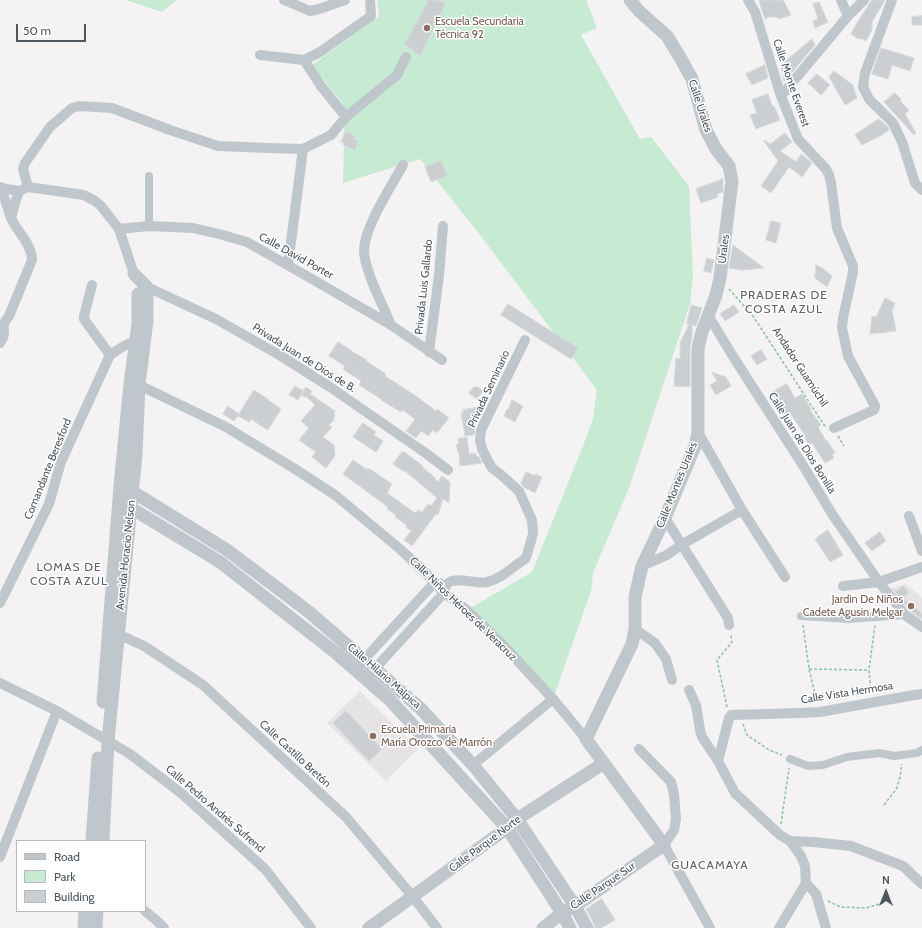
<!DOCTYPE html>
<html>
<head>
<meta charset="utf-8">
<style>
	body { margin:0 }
	#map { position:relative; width:922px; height:928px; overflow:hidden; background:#f4f2f2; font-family:Cabin,sans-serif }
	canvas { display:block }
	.legend { position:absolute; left:16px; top:840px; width:130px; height:72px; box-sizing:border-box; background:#fff; border:1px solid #b7bbbe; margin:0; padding:5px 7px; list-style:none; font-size:12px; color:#4c565d }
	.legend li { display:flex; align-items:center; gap:8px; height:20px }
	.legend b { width:20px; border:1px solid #b7bbbe }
	.north { position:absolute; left:866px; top:872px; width:40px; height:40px; -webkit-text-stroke:3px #fff; paint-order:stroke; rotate:0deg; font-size:11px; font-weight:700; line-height:16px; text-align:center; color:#4c565d }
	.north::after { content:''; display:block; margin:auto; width:14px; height:18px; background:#4c565d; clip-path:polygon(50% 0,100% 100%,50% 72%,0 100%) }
	.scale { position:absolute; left:16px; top:24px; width:70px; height:18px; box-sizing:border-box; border:2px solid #4c565d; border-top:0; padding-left:5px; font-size:12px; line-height:14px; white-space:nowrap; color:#4c565d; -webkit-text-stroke:3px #fff; paint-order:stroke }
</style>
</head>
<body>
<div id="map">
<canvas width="922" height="928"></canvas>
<ul class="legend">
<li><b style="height:5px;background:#bfc7cc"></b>Road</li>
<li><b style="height:11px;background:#c7ebd2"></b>Park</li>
<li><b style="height:11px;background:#cccfd2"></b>Building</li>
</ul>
<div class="north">N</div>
<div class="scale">50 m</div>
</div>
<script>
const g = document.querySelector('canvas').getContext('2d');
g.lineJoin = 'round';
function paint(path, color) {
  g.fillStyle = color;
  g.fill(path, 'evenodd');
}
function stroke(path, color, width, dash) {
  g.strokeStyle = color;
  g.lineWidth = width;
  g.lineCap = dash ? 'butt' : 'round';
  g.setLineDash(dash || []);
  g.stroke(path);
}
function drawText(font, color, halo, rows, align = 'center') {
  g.font = font + ' Cabin,sans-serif';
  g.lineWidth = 3;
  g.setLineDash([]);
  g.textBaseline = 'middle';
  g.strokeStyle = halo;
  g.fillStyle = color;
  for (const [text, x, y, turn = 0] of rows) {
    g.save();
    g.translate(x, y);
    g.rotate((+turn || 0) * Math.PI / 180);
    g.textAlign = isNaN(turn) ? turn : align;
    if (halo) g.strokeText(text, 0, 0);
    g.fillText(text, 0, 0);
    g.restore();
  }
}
const education = new Path2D(`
	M906,584l16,14v21l-4,4 -31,-33z
	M360,691l58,58 -32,32 -59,-58z`);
const green = new Path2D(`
	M126,0h51l-15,12z
	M377,0h209l11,28 -16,7 59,104 11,-2 38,49 4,90 -3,28 -61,184 -36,85 -2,18 -38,108 -86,-89 65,-38 51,-126 10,-27 4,-29 -114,-151 -63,-80 -77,24 1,-40 -1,-6 3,-20 -3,-13 -31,-39 67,-49z`);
const building = new Path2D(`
	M429,0h8l9,3 -26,53 -15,-12z
	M759,0h24l8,15 -12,4 -4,-2h-7l-3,2z
	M872,0h13l-13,22v8l-6,11 -6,-3 -2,1 -7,-5 6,-11z
	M819,2l9,20 -13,6 -2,-7 5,-2 -5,-15z
	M922,16v9h-10v-8z
	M812,39l3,6 -31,37 -3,-17z
	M881,48l33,10 -4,13 -18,-6 -4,14 -16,-5z
	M765,65l3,13 -16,7 -6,-11z
	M834,71l19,14 4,13 -12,7 -16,-28z
	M817,74l13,11 -9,10 -13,-12z
	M895,93l6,6 -1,2 9,9 -4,4 11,19 -2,2 -30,-33z
	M768,94l4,12h2l6,14 -24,9 -6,-14 7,-2 -5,-13z
	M879,119l9,8 1,3 -7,5 -20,10 -7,-10z
	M346,132l9,4 -2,3 5,2 -3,9 -12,-5 1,-2 -3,-1z
	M785,133l7,9 -12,9 16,11 5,-8 11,9 -10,14 -13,-10 -18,26 -10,-7 17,-25 -14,-20v-1l6,4z
	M441,161l6,15 -16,6 -6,-15z
	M723,179v13l-6,2 1,3 -17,6 -5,-14z
	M771,221l10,2 -5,20 -10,-3z
	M733,245l31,23 -22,2 -13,-2z
	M707,258l7,2 -3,13 -7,-2z
	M816,265l6,3 10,8 -5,11 -12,-9z
	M885,298l10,5 -3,8 4,20 -26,3 2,-18 4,1z
	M508,304l70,44 -7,11 -70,-44z
	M691,305l11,3 -6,18 -4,-1v12l-2,11v39l-16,-1 2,-28 4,1v-16l9,-19h-2z
	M734,305l5,7 -14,9 -5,-7z
	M338,342l13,8v1l16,9 -1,1 20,13 -1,2 31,20 20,15 1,-2 12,9 -12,15 -4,-3 -5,6 -7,-5 -5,7 -10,-7 9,-12 -13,-9 -1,2 -20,-12v-1l-22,-14 2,-4 -18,-12 2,-3 -16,-10z
	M761,350l6,9 -10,6 -6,-9z
	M712,372l14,5 5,9 -15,9 -6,-10 7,-4z
	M787,384l8,14 7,-4 9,15 -1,1 11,15 -3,2 8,14 1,-1 8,13 -3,2 2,3 -9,5 -13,-20 -3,2 -4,-7 1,-1 -16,-24 -4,3 -6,-8 2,-1 -10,-15z
	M295,386l9,5 -6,9 -9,-5z
	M306,387l6,4 -2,3 25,17 -1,3 1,1 -2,6 -4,4 3,2 -9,10 11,8 1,11 -9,12 -14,-11 4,-5 -17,-12 10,-12 -8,-7 14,-16 -7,-7 -7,-3z
	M474,387h4l5,4 -6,8 -8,-6z
	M254,390l14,9v1l13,9 -13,21 -13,-8 -3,-3 -3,3 -11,-6z
	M512,400l11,6 -8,16 -11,-6 3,-7 1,1z
	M228,406l11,8 -5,7 -11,-7z
	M480,407v2h3v2l-3,6 -6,1 1,9 -1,8 -9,1 -4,-23h2v-3z
	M363,423l13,9 -2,3 9,6 -7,11 -23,-15z
	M467,437l2,17 7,-1v3l3,1 3,6 -22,3 -1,-14h-1l-2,-8h3l-1,-5z
	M403,451l20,15 -1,1 9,7 7,8 4,-6 8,6 -1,21 -6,-4 -5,16 -2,-1 -24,32 -8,-6 7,-9 -5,-4 1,-2 -12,-8 1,-2 -9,-6 1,-2 -45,-33 10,-14 13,9h4l22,15 -4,7 1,1 -2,1 28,20 4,-3 3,2 6,-8 3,2 6,-8 -14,-12 -18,-15h-2l-10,-7z
	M526,472l9,4 1,-2 6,3 -7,16 -10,-5 -4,-4z
	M828,530l15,25 -13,7 -15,-23z
	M880,532l6,9 -14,10 -7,-8z
	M903,586l6,7 -6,5 19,16v5l-12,-9 -17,-21 3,2z
	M346,711l36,38 -13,12 -36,-38z
	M602,899l13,21 -14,8h-6l-1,-4 -8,-15z`);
const path = new Path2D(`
	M729,289l24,27 71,109 2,1
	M838,436l6,10
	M803,625l6,44 8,33
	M809,669l60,1
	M871,693l-2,-23 6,-45
	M727,707l-10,-47 15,-18 -1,-7
	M743,724l4,11 22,15 13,5
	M884,805l13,-17 3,-11 2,-13
	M781,824l8,-56
	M828,901l13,6 25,1 20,-6`);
const pedestrian = new Path2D(`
	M149,176v50
	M801,616l47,3 57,-4
	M790,759l18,7 15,-1 24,-8 32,-4 15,3 23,-3 5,-3`);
const minor = new Path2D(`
	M284,0l26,11 9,-2 26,-9
	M748,0l7,12 26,84 17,43 28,30 3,6 2,8 6,45 16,38v6l-10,46 -1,10 6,28 27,50 -1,4 -40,18
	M841,0l7,16
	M892,0l-27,73 -2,14 6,12 24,24 9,19 13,41 7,7
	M260,55l44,5 16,-8 51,-36 -1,-16
	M304,60l17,26 25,31
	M781,96l67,-80 16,-16
	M0,187l6,2 13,2 9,-4 56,8 11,6 6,5 18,23 15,45
	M28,187l-5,-18 2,-6 25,-36 22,-19 7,-2 33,2 58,22 48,16 50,2 35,1 28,-14 15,-18 51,-42 9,-18
	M0,189c6,9 7,19 11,29 6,14 21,26 21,42l-23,56c-2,3 -5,6 -5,9 -1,9 2,9 -4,18
	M11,218l3,-12 5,-15
	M119,229l30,-3 44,2 26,6 28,8 72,41 72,42 51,35
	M288,265l15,-116
	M92,285l-8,31v3l26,36
	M142,290l5,-3 69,32 65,37 49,31 97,67 21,16
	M708,315l26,43 70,109 28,47 47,68 26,33 17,12
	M391,325c-8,-20 -26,-53 -27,-74 0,-24 27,-64 39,-86
	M429,352l10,-77 4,-49
	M133,384l6,1 87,42 69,42 40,26 65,54 35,33 9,11 23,17 35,34 51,55 33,40
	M698,432l44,78 43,67
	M909,516l13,35
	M665,518l63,100 1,7
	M642,566l25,-11 14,-10 61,-35
	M843,586l36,-4 43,-15
	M0,603l49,-99 12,-42 49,-107c9,-6 20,-14 31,-14
	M635,629l20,14 11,16 6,21
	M112,633l6,1 26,12 59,39 143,132 67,80 24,31
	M360,664l75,-82 5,1
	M371,673l73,-80c1,-3 1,-7 3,-9 8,-9 30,1 40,-2 15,-3 26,-16 38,-23l2,-4 6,-21 -1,-14 -13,-29 -19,-17 -8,-6 -5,-9 -5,-10 -2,-9 1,-10 44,-90
	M0,683l57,28 73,43 51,39 84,76 46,59
	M689,690l7,15 4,25 2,7 16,24 17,32 45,42 10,6 11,15 4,10 1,17
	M639,749l32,33 3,12 2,25 -2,11 -10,15 46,83
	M718,761l11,-43 2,-3 69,-2 20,-1 94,-17 8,-1
	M473,765l80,-66
	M790,841l23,1 38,4 52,20 19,18
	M0,857l57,-146
	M806,883l10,11 10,34
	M145,911l11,9 8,8
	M779,928l27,-45`);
const tertiary = new Path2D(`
	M120,486l18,9 89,55 82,62 111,96 53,57 44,54 58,87 12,22
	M119,503l12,5 89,54 116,91 54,47 117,128 55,85 8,15
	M103,702l17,-216 10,-102 8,-60v-30
	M92,841l6,-83
	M103,841l5,-100 28,-287 3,-69 8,-65v-33l-13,-13
	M84,928l1,-17
	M96,928l1,-17
	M369,928l138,-100 10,-9 87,-56
	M543,928l19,-15 13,-7 89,-61 -78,-106 46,-95 3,-15v-32l7,-31 23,-48 30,-72 3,-14v-84l4,-16 14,-37 4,-17 12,-97 -3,-15 -13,-17 -10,-19 -14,-51 -11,-20 -14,-23 -28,-25 -9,-11`);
const markers = [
	[427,28,4,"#8d6e63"],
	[911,606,4,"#8d6e63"],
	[373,736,4,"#8d6e63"]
];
const educationNames = [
	["Escuela Secundaria",435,22],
	["Técnica 92",435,35],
	["Jardin De Niños",903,600,"right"],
	["Cadete Agusin Melgar",903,613,"right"],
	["Escuela Primaria",381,730],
	["María Orozco de Marrón",381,743]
];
const streetNames = [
	["Calle Monte Everest",791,83,71],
	["Calle Urales",700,106,72],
	["Urales",724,249,-83],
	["Calle David Porter",296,256,29],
	["Privada Luis Gallardo",424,287,-84],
	["Privada Juan de Dios de B.",304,358,32],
	["Andador Guamúchil",800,367,57],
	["Privada Seminario",489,389,-65],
	["Calle Juan de Dios Bonilla",802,443,58],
	["Comandante Beresford",48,469,-68],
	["Calle Montes Urales",677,485,-68],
	["Avenida Horacio Nelson",126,555,-84],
	["Calle Niños Héroes de Veracruz",463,609,44],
	["Calle Hilario Malpica",384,676,41],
	["Calle Vista Hermosa",847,693,-9],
	["Calle Castillo Bretón",295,754,43],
	["Calle Pedro Andrés Sufrend",215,809,41],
	["Calle Parque Norte",485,844,-37],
	["Calle Parque Sur",603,886,-34]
];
const neighbourhoodNames = [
	["PRADERAS DE",784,295],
	["COSTA AZUL",784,309],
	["LOMAS DE",69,567],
	["COSTA AZUL",69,581],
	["GUACAMAYA",710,865]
];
paint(education, '#e5e3e3');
paint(green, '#c7ebd2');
paint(building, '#cccfd2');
stroke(building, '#d7d9dc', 1);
stroke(path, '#83c59f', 1.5, [3, 2]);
stroke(pedestrian, '#bfc7cc', 8);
stroke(minor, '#bfc7cc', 10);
stroke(tertiary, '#bfc7cc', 13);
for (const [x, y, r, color] of markers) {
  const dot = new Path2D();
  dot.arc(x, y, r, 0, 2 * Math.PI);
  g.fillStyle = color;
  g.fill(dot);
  stroke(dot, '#fff', 1.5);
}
drawText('11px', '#785e54', '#fff', educationNames, 'left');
drawText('11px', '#4c565d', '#fff', streetNames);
g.letterSpacing = '1px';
drawText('12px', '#5f6366', '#fff', neighbourhoodNames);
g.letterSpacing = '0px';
</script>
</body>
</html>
